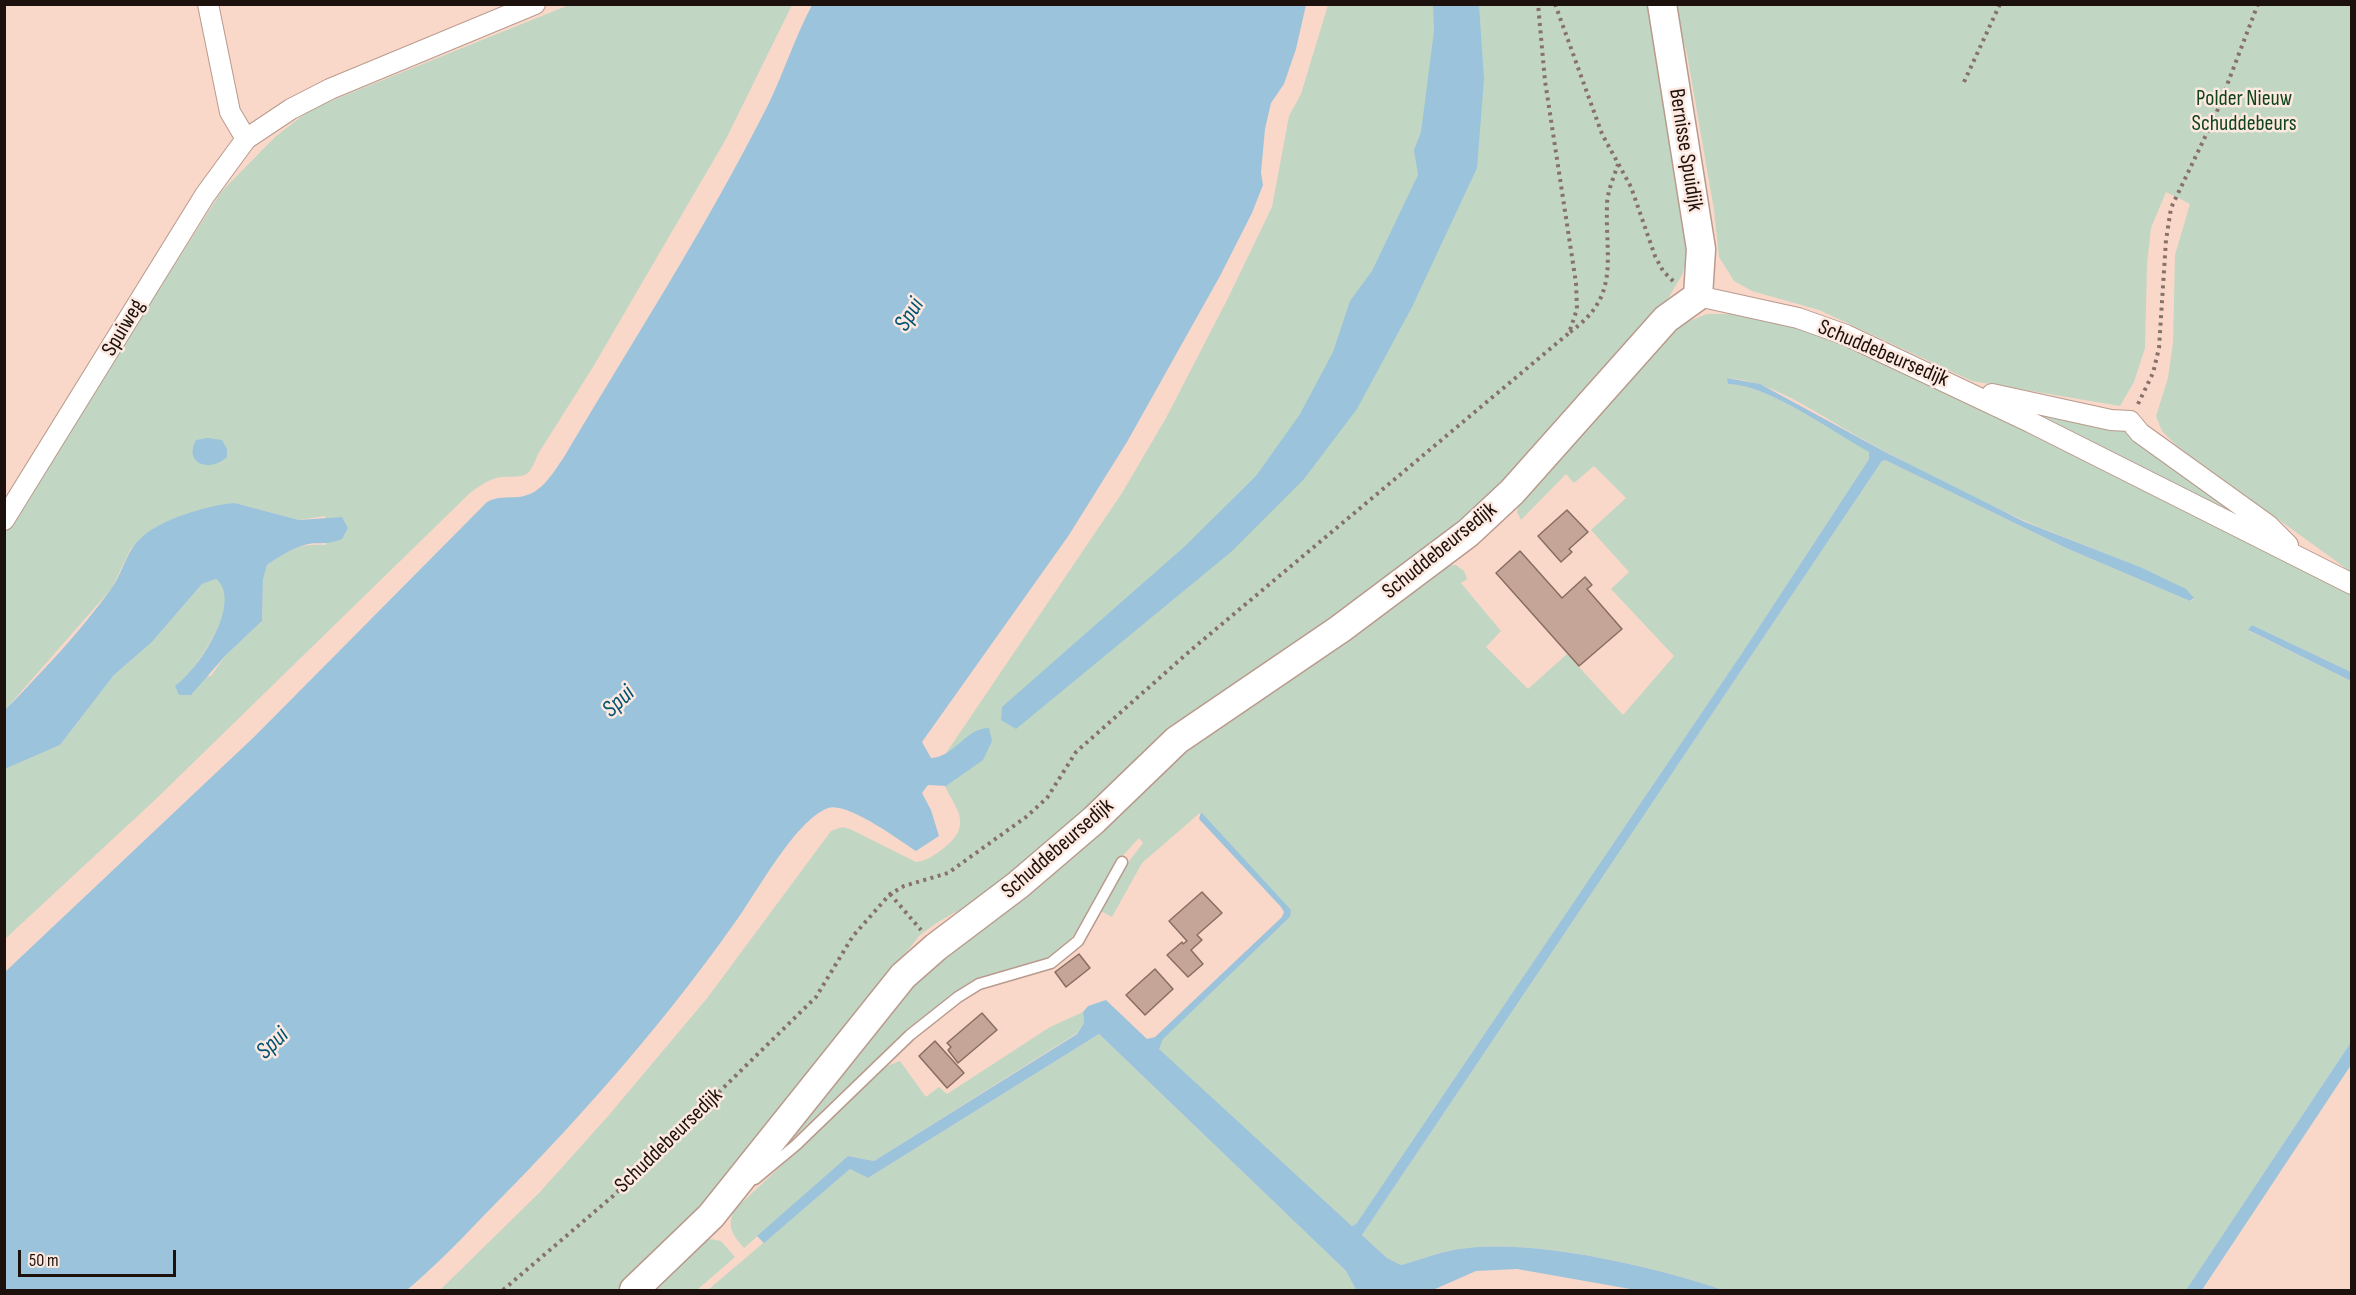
<!DOCTYPE html>
<html>
<head>
<meta charset="utf-8">
<style>
	body { margin:0 }
	#map { position:relative; width:2356px; height:1295px; overflow:hidden; background:#f9d8ca; font-family:"Sofia Sans Condensed",sans-serif }
	canvas { display:block }
	.frame { position:absolute; inset:0; border:6px solid #1c110c; pointer-events:none }
	.scale { position:absolute; left:18px; top:1250px; width:158px; height:27px; box-sizing:border-box; border:3px solid #1c110c; border-top:0; padding-left:8px; font-size:18px; line-height:21px; white-space:nowrap; color:#1c110c; -webkit-text-stroke:4px #fde9e0; paint-order:stroke }
</style>
</head>
<body>
<div id="map">
<canvas width="2356" height="1295"></canvas>
<div class="frame"></div>
<div class="scale">50 m</div>
</div>
<script>
const g = document.querySelector('canvas').getContext('2d');
g.lineJoin = 'round';
function paint(path, color) {
  g.fillStyle = color;
  g.fill(path, 'evenodd');
}
function stroke(path, color, width, dash) {
  g.strokeStyle = color;
  g.lineWidth = width;
  g.lineCap = dash ? 'butt' : 'round';
  g.setLineDash(dash || []);
  g.stroke(path);
}
function drawText(font, color, halo, rows, align = 'center') {
  g.font = font + ' "Sofia Sans Condensed",sans-serif';
  g.lineWidth = 5;
  g.setLineDash([]);
  g.textBaseline = 'middle';
  g.strokeStyle = halo;
  g.fillStyle = color;
  for (const [text, x, y, turn = 0] of rows) {
    g.save();
    g.translate(x, y);
    g.rotate((+turn || 0) * Math.PI / 180);
    g.textAlign = isNaN(turn) ? turn : align;
    if (halo) g.strokeText(text, 0, 0);
    g.fillText(text, 0, 0);
    g.restore();
  }
}
const green = new Path2D(`
	M569,5h223l-66,134 -133,228 -55,87c-10,25 -11,22 -36,23 -12,1 -22,9 -31,15l-315,307 -151,140v-170l55,-24 54,-70 38,-33 50,-58 14,-5c28,24 -15,76 -29,99l24,-2 14,-20 37,-35 1,-41 4,-15c21,-15 33,-22 59,-20l-1,-29 -26,4 -64,-17 -94,35 -11,12 -18,38 -107,122 -1,-177 217,-341 54,-55 36,-28z
	M1328,5h321l41,243 -8,27 -13,22 -154,183 -414,321 -112,92 -51,29 -18,13 -248,308 -54,47h-178l99,-97 70,-78 99,-118 123,-166 11,-4 8,2 66,33c11,-1 20,-8 28,-14 41,-31 -9,-53 -4,-86l182,-269 44,-75 62,-120 44,-91 17,-91 12,-22z
	M1674,5h677v567l-174,-126 -15,-15 -6,-15 12,-38 5,-35 2,-88 15,-51 -24,-12 -15,36 -4,36 -2,84 -11,34 -14,24 -148,-25 -153,-71 -67,-19 -18,-10 -15,-24 -5,-47 -27,-156z
	M1707,314h37l96,26 511,248v84l-99,-47 -3,6 102,50v361l-165,248h-463c-70,-24 -202,-55 -274,-39 -16,3 -32,10 -48,14l-14,-7 -25,-23 520,-774 3,-1 181,88 124,53 4,-1c-4,-18 -147,-68 -171,-80 -53,-24 -105,-50 -155,-78 -44,-23 -90,-60 -140,-64v6c41,1 104,47 142,68l-1,7 -127,194 -386,571 -4,2 -194,-177 4,-10 128,-122 -89,-105 -59,51 -30,54 -13,-7 24,-41 20,-26 -4,-5c-9,10 -19,20 -27,31 -17,25 -27,55 -48,78 -27,28 -64,18 -88,35 -80,55 -147,121 -216,190l148,-189 235,-200 295,-217 18,-1 8,6 3,8 -6,4 40,48 -15,16 42,42 39,-35 56,61 51,-59 -63,-67 18,-17 -38,-42 35,-32 -32,-32 -20,17 -8,-9 -45,46 -4,-8 4,-17 158,-170z
	M1996,400l120,27 15,6 138,99z
	M1083,1012l1,11 -7,10 -203,128 -26,-5 -104,92c-12,-14 -17,-20 -10,-38l92,-86 2,-7 51,-48 21,-8 26,36 13,-10 8,7 103,-67z
	M1099,1034l247,237 10,19h-648l142,-121 18,9z
	M710,1239l11,2 14,16 -38,33h-51l54,-49z`);
const water = new Path2D(`
	M812,5h494l-10,44 -12,35 -13,19 -6,26 -4,44 2,12 -11,28 -32,63 -93,166 -58,93 -147,207 9,16c24,-1 34,-30 58,-30l3,13 -9,19 -37,26 -18,-1 -6,8 9,17 8,26 -23,15c-17,-11 -69,-50 -88,-43 -30,11 -66,75 -85,103 -73,105 -156,200 -246,291 -29,30 -58,61 -90,88h-402v-318l250,-236 232,-234c12,-6 19,-4 32,-5 23,-3 33,-23 45,-40 69,-116 143,-231 204,-352 16,-33 27,-68 44,-100z
	M1433,5h46l5,74 -7,89 -65,139 -55,102 -53,70 -73,73 -215,177 -15,-9 1,-13 182,-160 72,-71 44,-62 33,-62 17,-51 22,-30 46,-96 -4,-25 7,-18 13,-101z
	M1727,378l33,6 129,70 136,68 115,45 46,22 8,9 -4,3 -124,-53 -181,-88 -3,1 -520,774 25,23 14,7c16,-4 32,-11 48,-14 72,-16 204,15 274,39h-87l-119,-21 -41,2 -43,19h-77l-10,-19 -247,-237 -231,144 -18,-9 -86,74 -7,-7 91,-80 26,5 203,-127 7,-11 -1,-11 5,-6 18,-6 41,39 8,-2 127,-120 2,-5 -3,-5 -82,-88 2,-7 90,98 -1,7 -127,122 -4,10 193,177 4,-2 386,-571 127,-194v-7c-38,-21 -100,-67 -141,-68z
	M208,438l14,2 5,9v8c-17,16 -44,7 -31,-17z
	M235,503l64,17 43,-3 6,11 -6,11c-17,7 -25,2 -37,6 -15,4 -26,12 -38,20l-4,15 -1,41 -37,35 -34,39h-12l-4,-9c22,-15 69,-84 41,-107l-14,5 -50,58 -38,33 -54,70 -55,24v-59c37,-38 75,-78 106,-121 12,-16 15,-38 30,-51 20,-19 67,-33 94,-35z
	M2252,625l99,47v9l-103,-51z
	M2351,1042v23l-149,225h-16z`);
const building = new Path2D(`
	M1567,510l21,22 -19,17 3,3 -11,10 -23,-26z
	M1520,551l42,47 23,-21 7,8 -5,4 35,40 -43,37 -83,-93z
	M1202,892l20,21 -25,22 5,5 -11,10 12,14 -15,13 -21,-22 15,-13 1,2 4,-3 -18,-20z
	M1079,954l11,14 -24,19 -11,-15z
	M1155,969l18,20 -28,26 -19,-20z
	M982,1013l15,17 -39,33 -10,-13 3,-3 -4,-4z
	M935,1041l29,32 -17,15 -28,-32z`);
const path = new Path2D(`
	M1555,4l47,130 29,53 24,69 8,15 12,12
	M1964,82l36,-78
	M1570,332c51,-36 35,-73 37,-127 0,-13 7,-28 11,-41
	M2138,404l15,-31 6,-25 7,-108 5,-32 45,-94 42,-110
	M890,894l31,36
	M503,1290l110,-94 203,-199 37,-61 37,-42 14,-8 44,-13 78,-56 21,-19 29,-46 115,-102 378,-317 8,-24 -1,-26 -31,-202 -7,-77`);
const lane = new Path2D(`
	M755,1179l41,-34 114,-110 48,-38 21,-13 72,-21 27,-22 44,-79`);
const street = new Path2D(`
	M208,4l22,108 16,27
	M1698,296l100,22 48,17 184,87 322,162
	M1992,394l119,26 19,1 10,12 128,92 20,20
	M4,520l201,-325 41,-56 45,-30 39,-20 205,-85`);
const secondary = new Path2D(`
	M634,1290l77,-74 192,-240 33,-29 82,-62 76,-65 83,-80 163,-111 128,-96 44,-41 154,-173 32,-23 3,-47 -39,-245`);
const parkNames = [
	["Polder Nieuw",2244,99],
	["Schuddebeurs",2244,124]
];
const streetNames = [
	["Bernisse Spuidijk",1685,150,81],
	["Spuiweg",124,328,-59],
	["Schuddebeursedijk",1883,354,23],
	["Schuddebeursedijk",1440,551,-39],
	["Schuddebeursedijk",1058,849,-41],
	["Schuddebeursedijk",669,1141,-44]
];
const waterNames = [
	["Spui",910,315,-58],
	["Spui",619,702,-43],
	["Spui",273,1044,-44]
];
paint(green, '#c1d7c3');
paint(water, '#9bc4dc');
paint(building, '#c4a598');
stroke(building, '#896d60', 1.5);
stroke(lane, '#b99a8d', 13);
stroke(street, '#b99a8d', 22);
stroke(secondary, '#b99a8d', 31);
stroke(path, '#877168', 4, [3, 4.5]);
stroke(lane, '#fff', 10);
stroke(street, '#fff', 20);
stroke(secondary, '#fff', 28);
drawText('22px', '#0f441d', '#fde9e0', parkNames);
drawText('22px', '#1c110c', '#fde9e0', streetNames);
drawText('italic 24px', '#035373', '#fde9e0', waterNames);
</script>
</body>
</html>
